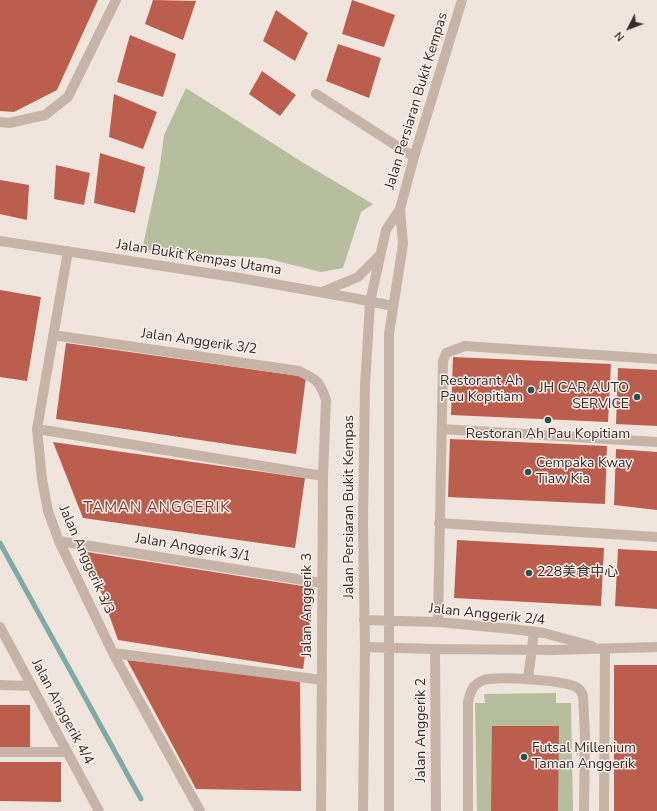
<!DOCTYPE html>
<html>
<head>
<meta charset="utf-8">
<style>
	body { margin:0 }
	#map { position:relative; width:657px; height:811px; overflow:hidden; background:#f0e5dd; font-family:"Nunito Sans",sans-serif }
	canvas { display:block }
	.north { position:absolute; left:609px; top:8px; width:40px; height:40px; -webkit-text-stroke:3px #f8efe9; paint-order:stroke; rotate:228deg; font-size:11px; font-weight:700; line-height:16px; text-align:center; color:#352b29 }
	.north::after { content:''; display:block; margin:auto; width:14px; height:18px; background:#352b29; clip-path:polygon(50% 0,100% 100%,50% 72%,0 100%) }
</style>
</head>
<body>
<div id="map">
<canvas width="657" height="811"></canvas>
<div class="north">N</div>
</div>
<script>
const g = document.querySelector('canvas').getContext('2d');
g.lineJoin = 'round';
function paint(path, color) {
  g.fillStyle = color;
  g.fill(path, 'evenodd');
}
function stroke(path, color, width, dash) {
  g.strokeStyle = color;
  g.lineWidth = width;
  g.lineCap = dash ? 'butt' : 'round';
  g.setLineDash(dash || []);
  g.stroke(path);
}
function drawText(font, color, halo, rows, align = 'center') {
  g.font = font + ' "Nunito Sans","Noto Sans SC",sans-serif';
  g.lineWidth = 3;
  g.setLineDash([]);
  g.textBaseline = 'middle';
  g.strokeStyle = halo;
  g.fillStyle = color;
  for (const [text, x, y, turn = 0] of rows) {
    g.save();
    g.translate(x, y);
    g.rotate((+turn || 0) * Math.PI / 180);
    g.textAlign = isNaN(turn) ? turn : align;
    if (halo) g.strokeText(text, 0, 0);
    g.fillText(text, 0, 0);
    g.restore();
  }
}
const green = new Path2D(`
	M186,88l116,74 71,42 -12,8 -18,56 -22,4 -56,-14 -123,-8 17,-78 5,-37z
	M556,693v10h15l2,108h-96l-2,-108h10l-1,-9z`);
const stream = new Path2D(`
	M0,543l141,256`);
const building = new Path2D(`
	M0,0h98l-41,90 -43,22 -14,-1z
	M153,0l43,1 -13,39 -38,-16z
	M352,0l43,15 -11,32 -42,-13z
	M276,10l32,23 -13,28 -32,-20z
	M130,35l46,19 -13,43 -46,-15z
	M338,44l43,14 -12,40 -43,-17z
	M262,71l34,24 -16,21 -31,-22z
	M114,94l43,18 -14,37 -34,-12z
	M100,153l45,14 -10,46 -41,-10z
	M56,165l34,8 -6,32 -30,-6z
	M0,180l29,5 -2,35 -27,-6z
	M0,290l41,7 -14,84 -27,-4z
	M66,343l240,34 -10,77 -240,-35z
	M453,357l158,7 -3,58 -157,-7z
	M618,368l39,2v56l-41,-2z
	M450,439l157,7 -2,58 -157,-7z
	M53,442l252,36 -10,70 -212,-30z
	M616,449l41,3v58l-43,-5z
	M457,540l147,8 -3,58 -147,-8z
	M618,549l39,2v58l-42,-3z
	M87,552l228,36 -12,81 -185,-29z
	M127,660l173,21 1,110 -105,-2z
	M614,665h43v146h-43z
	M0,705h30v43h-30z
	M492,726h67l-1,85h-67z
	M0,762h61v40l-61,-1z`);
const minor = new Path2D(`
	M316,94l98,63
	M0,122l9,1 36,-8 23,-18 48,-97
	M0,241l240,37 113,20 40,8
	M68,251l-31,178 5,50 6,32 11,30 54,112 87,158
	M322,292l36,-15 22,-22
	M53,335l246,36c17,8 21,10 27,29l-3,76 -2,335
	M37,429l286,47
	M442,429l215,13
	M439,523l218,14
	M59,541l263,42
	M364,620l74,2 74,7 32,4 48,13
	M438,622l5,-261 3,-8 19,-7 192,13
	M0,627l99,184
	M365,647l70,2 118,1 104,-3
	M435,649l1,162
	M113,653l209,27
	M528,679l6,-47
	M0,685l32,1
	M0,752h67
	M363,811l2,-164 -2,-123 2,-138 5,-84 16,-72 14,-21 14,-52 48,-157
	M389,811v-477l14,-90 -3,-35
	M468,811v-109c2,-7 3,-15 10,-19 3,-2 8,-4 11,-4 18,-2 72,1 87,8 4,2 6,5 7,9l2,41 -1,74
	M604,811l1,-162`);
const markers = [
	[531,390,4,"#215352"],
	[637,397,4,"#215352"],
	[548,420,4,"#215352"],
	[528,472,4,"#215352"],
	[529,573,4,"#215352"],
	[524,757,4,"#215352"]
];
const streetNames = [
	["Jalan Persiaran Bukit Kempas",417,101,-73],
	["Jalan Bukit Kempas Utama",199,258,9],
	["Jalan Anggerik 3/2",199,342,8],
	["Jalan Persiaran Bukit Kempas",350,507,-90],
	["Jalan Anggerik 3/1",193,548,9],
	["Jalan Anggerik 3/3",86,560,66],
	["Jalan Anggerik 3",308,605,-90],
	["Jalan Anggerik 2/4",487,615,6],
	["Jalan Anggerik 4/4",62,712,62],
	["Jalan Anggerik 2",422,730,-90]
];
const poiNames = [
	["Restorant Ah",523,382,"right"],
	["Pau Kopitiam",523,398,"right"],
	["JH CAR AUTO",629,389,"right"],
	["SERVICE",629,405,"right"],
	["Restoran Ah Pau Kopitiam",548,435,"center"],
	["Cempaka Kway",536,464],
	["Tiaw Kia",536,480],
	["228美食中心",537,573],
	["Futsal Millenium",532,749],
	["Taman Anggerik",532,765]
];
const neighbourhoodNames = [
	["TAMAN ANGGERIK",157,508]
];
paint(green, '#b6be9e');
stroke(stream, '#7eaba8', 5);
paint(building, '#bc5e4e');
stroke(minor, '#c7b4a9', 10);
for (const [x, y, r, color] of markers) {
  const dot = new Path2D();
  dot.arc(x, y, r, 0, 2 * Math.PI);
  g.fillStyle = color;
  g.fill(dot);
  stroke(dot, '#f8efe9', 1.5);
}
drawText('14px', '#352b29', '#f8efe9', streetNames);
drawText('14px', '#352b29', '#f8efe9', poiNames, 'left');
g.letterSpacing = '1px';
drawText('15px', '#7e3428', '#f8efe9', neighbourhoodNames);
g.letterSpacing = '0px';
</script>
</body>
</html>
